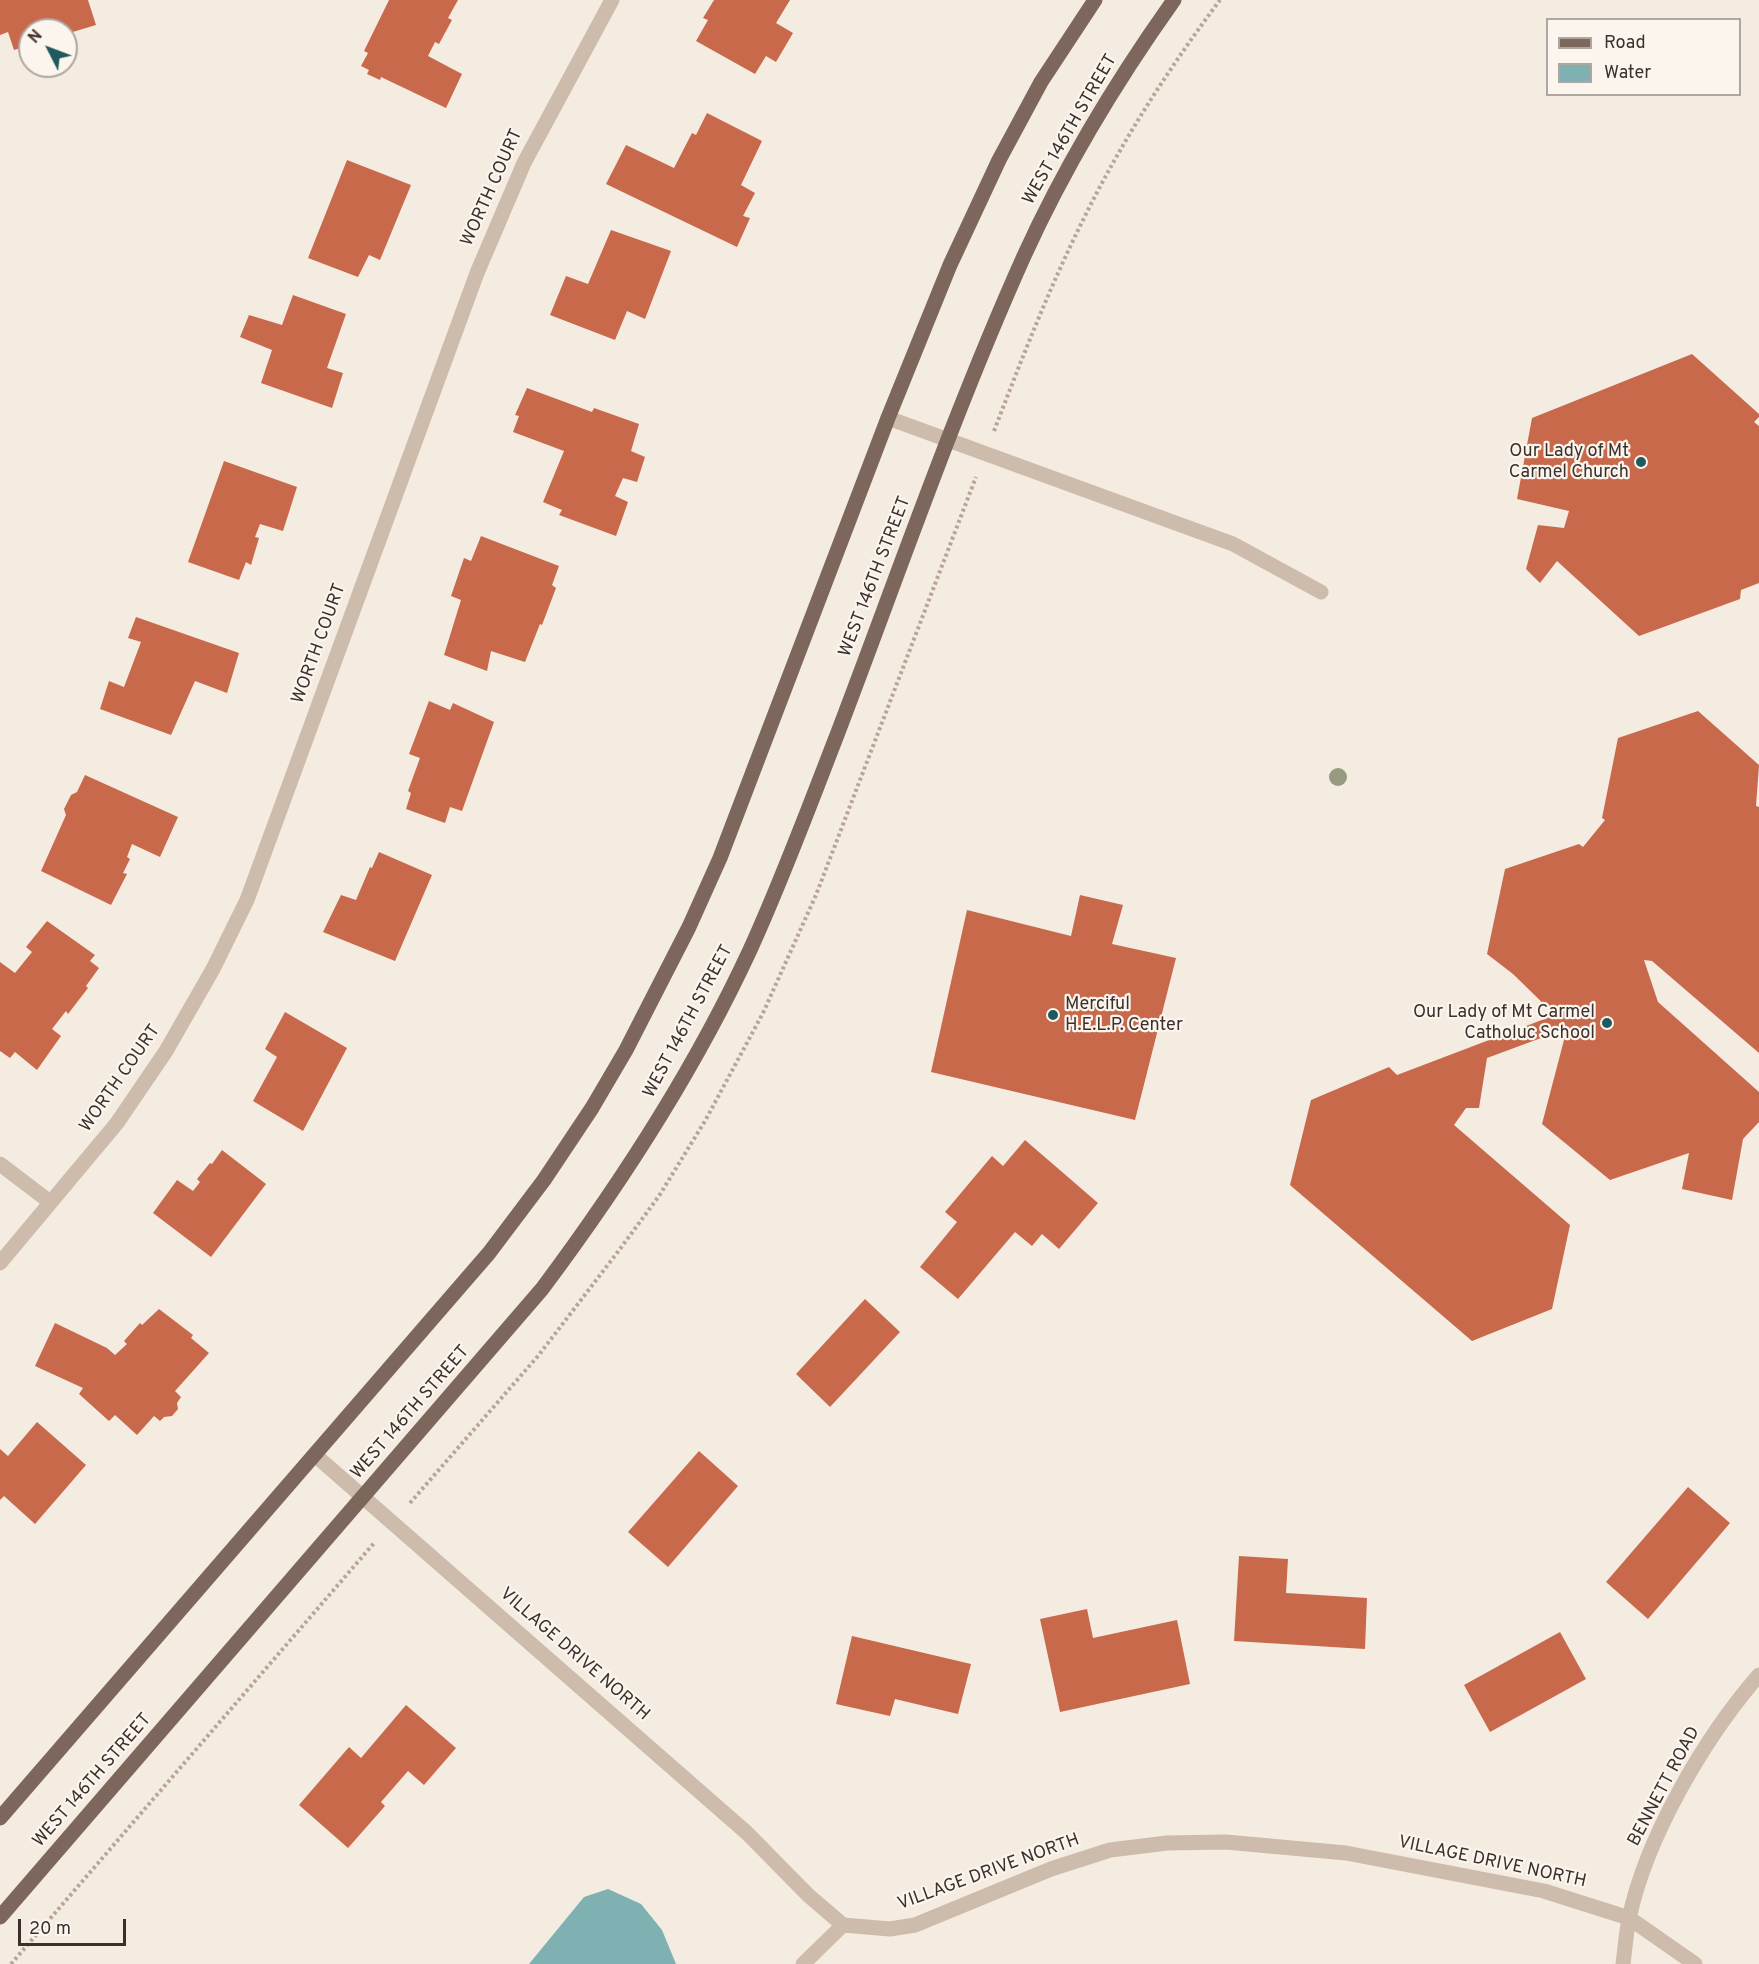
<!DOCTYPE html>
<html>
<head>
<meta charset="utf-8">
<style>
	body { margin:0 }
	#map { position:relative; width:1759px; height:1964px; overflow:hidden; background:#f4ebe1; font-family:Overpass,sans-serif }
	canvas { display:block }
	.legend { position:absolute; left:1546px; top:18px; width:195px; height:78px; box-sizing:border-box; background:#fbf5ee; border:2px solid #aea6a0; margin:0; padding:8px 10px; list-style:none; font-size:18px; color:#3b302b }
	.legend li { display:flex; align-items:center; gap:12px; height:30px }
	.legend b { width:30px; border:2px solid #aea6a0 }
	.north { position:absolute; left:18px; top:18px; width:60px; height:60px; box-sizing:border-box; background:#fbf5ee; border:2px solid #aea6a0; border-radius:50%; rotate:312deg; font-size:16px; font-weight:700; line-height:24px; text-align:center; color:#3b302b }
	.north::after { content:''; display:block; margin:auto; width:21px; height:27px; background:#1f5a5e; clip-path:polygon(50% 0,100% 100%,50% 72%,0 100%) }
	.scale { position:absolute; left:18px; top:1919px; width:108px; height:27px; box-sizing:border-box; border:3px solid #3b302b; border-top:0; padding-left:8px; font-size:18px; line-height:21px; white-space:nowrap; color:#3b302b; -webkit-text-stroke:4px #fbf5ee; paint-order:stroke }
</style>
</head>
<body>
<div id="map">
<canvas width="1759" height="1964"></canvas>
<ul class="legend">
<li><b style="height:8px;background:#7d675c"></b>Road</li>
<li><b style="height:16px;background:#7fb0b2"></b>Water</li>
</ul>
<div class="north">N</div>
<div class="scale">20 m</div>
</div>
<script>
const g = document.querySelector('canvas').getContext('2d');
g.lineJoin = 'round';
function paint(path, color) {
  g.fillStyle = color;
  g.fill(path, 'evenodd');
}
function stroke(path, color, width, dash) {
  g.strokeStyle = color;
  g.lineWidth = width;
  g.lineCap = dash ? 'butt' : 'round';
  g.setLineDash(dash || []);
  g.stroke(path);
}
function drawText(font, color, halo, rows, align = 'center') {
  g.font = font + ' Overpass,sans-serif';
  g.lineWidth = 4.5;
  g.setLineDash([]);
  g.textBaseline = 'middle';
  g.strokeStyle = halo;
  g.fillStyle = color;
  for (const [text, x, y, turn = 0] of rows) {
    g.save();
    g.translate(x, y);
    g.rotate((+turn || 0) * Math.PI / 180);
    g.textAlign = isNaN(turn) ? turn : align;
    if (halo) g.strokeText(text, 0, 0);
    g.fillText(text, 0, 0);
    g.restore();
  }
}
const water = new Path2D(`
	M608,1889l33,15 21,26 14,34h-147l55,-67z`);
const building = new Path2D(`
	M0,0h88l8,25 -30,9v-4h-36v15l-16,5 -6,-18 -8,3z
	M389,0h69l-10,18 4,2 -13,24 -4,-2 -7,14 34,18 -16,34 -65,-31 -1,3 -13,-6 2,-4 -8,-4 7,-13 -4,-2z
	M714,0h76l-14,23 17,10 -17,29 -10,-6 -11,18 -59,-33 12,-21 -5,-2z
	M707,113l55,28 -21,44 14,8 -12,23 7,2 -13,29 -131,-63 20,-39 48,23 18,-35 4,2z
	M347,160l64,25 -31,75 -11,-5 -11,22 -50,-19z
	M611,230l60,21 -26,68 -18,-8 -12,29 -65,-25 16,-39 22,8z
	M293,295l53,19 -19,54 16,5 -11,35 -71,-25 11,-33 -32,-13 9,-22 33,10z
	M1692,354l67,60v3l-5,5 5,4v157l-18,7 -1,9 -101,37 -82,-75 -17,22 -14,-14 12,-44 26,3 5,-17 -52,-12 15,-81z
	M527,388l65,24 2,-4 45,16 -8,27 14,6 -8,25 -14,-4 -8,18 13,6 -12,34 -57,-21 3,-5 -19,-8 21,-51 -51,-19 6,-16 -4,-1z
	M224,461l73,26 -14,44 -23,-7 -5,13 4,1 -8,27 -5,-3 -7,18 -51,-18z
	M481,536l78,30 -7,19 4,3 -14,37 -2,-1 -15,38 -34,-11 -4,20 -43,-16 17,-55 -10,-4 13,-38 7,3z
	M136,617l103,36 -12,40 -32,-12 -24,54 -71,-26 9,-28 15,6 17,-45 -13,-4z
	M429,701l21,9 3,-7 41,19 -32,89 -12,-4 -5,16 -39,-14 5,-16 -3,-2 12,-33 -11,-4z
	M1698,711l61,54 -3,41 3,1v246l-107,-92 -8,-1 14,42 101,90v30l-16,17 -11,61 -50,-11 7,-36 -79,27 -68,-56 22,-84 -4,-9 -73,27 -8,50h-13l-12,17 116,100 -18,84 -80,32 -182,-156 21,-85 78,-33 8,8 158,-60 -42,-41 -26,-20 18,-85 74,-25 4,3 22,-27 -3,-2 16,-80z
	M85,775l93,42 -18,40 -28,-13 -5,13 3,2 -7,14 4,1 -16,31 -70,-34 25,-56 -2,-6 7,-14 6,-3z
	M379,852l53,23 -37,86 -72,-29 18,-37 15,5 14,-33 2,1z
	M1080,895l43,10 -11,39 64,14 -41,162 -204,-48 36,-162 104,26z
	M47,921l48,34 -5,6 9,7 -13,18 2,2 -20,26 -2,-3 -14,18 9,7 -24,34 -22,-18 -5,6 -10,-7v-89l15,11 17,-21 -6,-5z
	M285,1012l62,36 -44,83 -50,-30 24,-44 -12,-8z
	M1025,1140l73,63 -39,46 -17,-15 -10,12 -17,-14 -57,67 -38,-32 37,-45 -12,-10 47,-56 11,10z
	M222,1150l44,34 -55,73 -58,-44 24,-33 16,11 7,-9 -3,-3 13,-16 2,1z
	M865,1299l35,33 -70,75 -34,-33z
	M159,1309l34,26 -2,3 18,15 -34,38 6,6 -4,6 1,6 -6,7 -8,1 -4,4 -6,-5 -17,19 -22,-20 -6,6 -30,-27 4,-6 -48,-22 20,-43 52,25 8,7 12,-11 -3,-3 16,-18 2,2z
	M37,1422l49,43 -51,59 -31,-28 -4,4v-51l8,7z
	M699,1451l39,35 -70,81 -40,-35z
	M1688,1487l42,36 -82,96 -42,-37z
	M1239,1556l49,3 -2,34 81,5 -2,51 -131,-8z
	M1087,1609l6,29 84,-18 13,64 -130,28 -20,-93z
	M1560,1632l26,47 -96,53 -26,-47z
	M852,1636l119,28 -13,50 -63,-15 -5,17 -54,-12z
	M406,1705l50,43 -32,37 -16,-14 -27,31 4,4 -37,42 -49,-43 50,-58 12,11z`);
const path = new Path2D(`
	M994,431c28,-73 56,-145 91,-215 37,-75 84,-148 135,-216
	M410,1503l128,-147 79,-103 42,-57 46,-75 58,-108 53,-118 160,-418
	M11,1964l364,-422`);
const minor = new Path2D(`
	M888,418l345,126 88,48
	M0,1164l50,38
	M0,1263l117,-140 49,-72 47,-82 34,-69 230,-627 47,-110 88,-163
	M315,1455l432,378 61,62 35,30 47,4 25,-4 136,-56 59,-19 57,-7 59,-1 120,11 198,38 85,27 66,46
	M803,1964l40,-39
	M1623,1964c2,-15 3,-30 6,-45 17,-82 76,-182 130,-244`);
const major = new Path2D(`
	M0,1818l489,-565 55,-73 48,-72 34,-58 63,-123 31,-69 168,-440 62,-153 49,-105 42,-78 54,-82
	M0,1917l542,-628c80,-107 152,-218 208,-339 32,-70 59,-143 87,-215 61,-160 117,-323 187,-479 41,-90 93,-176 150,-256`);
const trees = [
	[1338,777]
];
const markers = [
	[1641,462,6,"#1f5a5e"],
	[1053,1015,6,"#1f5a5e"],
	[1607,1023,6,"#1f5a5e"]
];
const streetNames = [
	["WEST 146TH STREET",1071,130,-60],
	["WORTH COURT",493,188,-66],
	["WEST 146TH STREET",876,577,-69],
	["WORTH COURT",320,644,-70],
	["WEST 146TH STREET",689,1022,-62],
	["WORTH COURT",121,1079,-55],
	["WEST 146TH STREET",411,1413,-49],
	["VILLAGE DRIVE NORTH",574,1655,41],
	["WEST 146TH STREET",93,1781,-49],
	["BENNETT ROAD",1665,1787,-62],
	["VILLAGE DRIVE NORTH",1492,1863,12],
	["VILLAGE DRIVE NORTH",989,1873,-20]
];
const poiNames = [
	["Our Lady of Mt",1629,452],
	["Carmel Church",1629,473],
	["Merciful",1065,1005,"left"],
	["H.E.L.P. Center",1065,1026,"left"],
	["Our Lady of Mt Carmel",1595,1013],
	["Catholuc School",1595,1034]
];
paint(water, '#7fb0b2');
paint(building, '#c8694b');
stroke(path, '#b9a596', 4, [3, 3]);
stroke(minor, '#cdbbac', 15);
stroke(major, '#7d675c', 15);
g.fillStyle = '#969b7f';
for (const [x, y] of trees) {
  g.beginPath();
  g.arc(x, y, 9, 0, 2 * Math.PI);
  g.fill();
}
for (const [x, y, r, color] of markers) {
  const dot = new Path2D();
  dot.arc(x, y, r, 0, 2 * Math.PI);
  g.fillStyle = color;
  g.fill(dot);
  stroke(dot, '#fbf5ee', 2);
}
drawText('18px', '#3b302b', '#fbf5ee', streetNames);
drawText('18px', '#3b302b', '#fbf5ee', poiNames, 'right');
</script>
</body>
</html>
